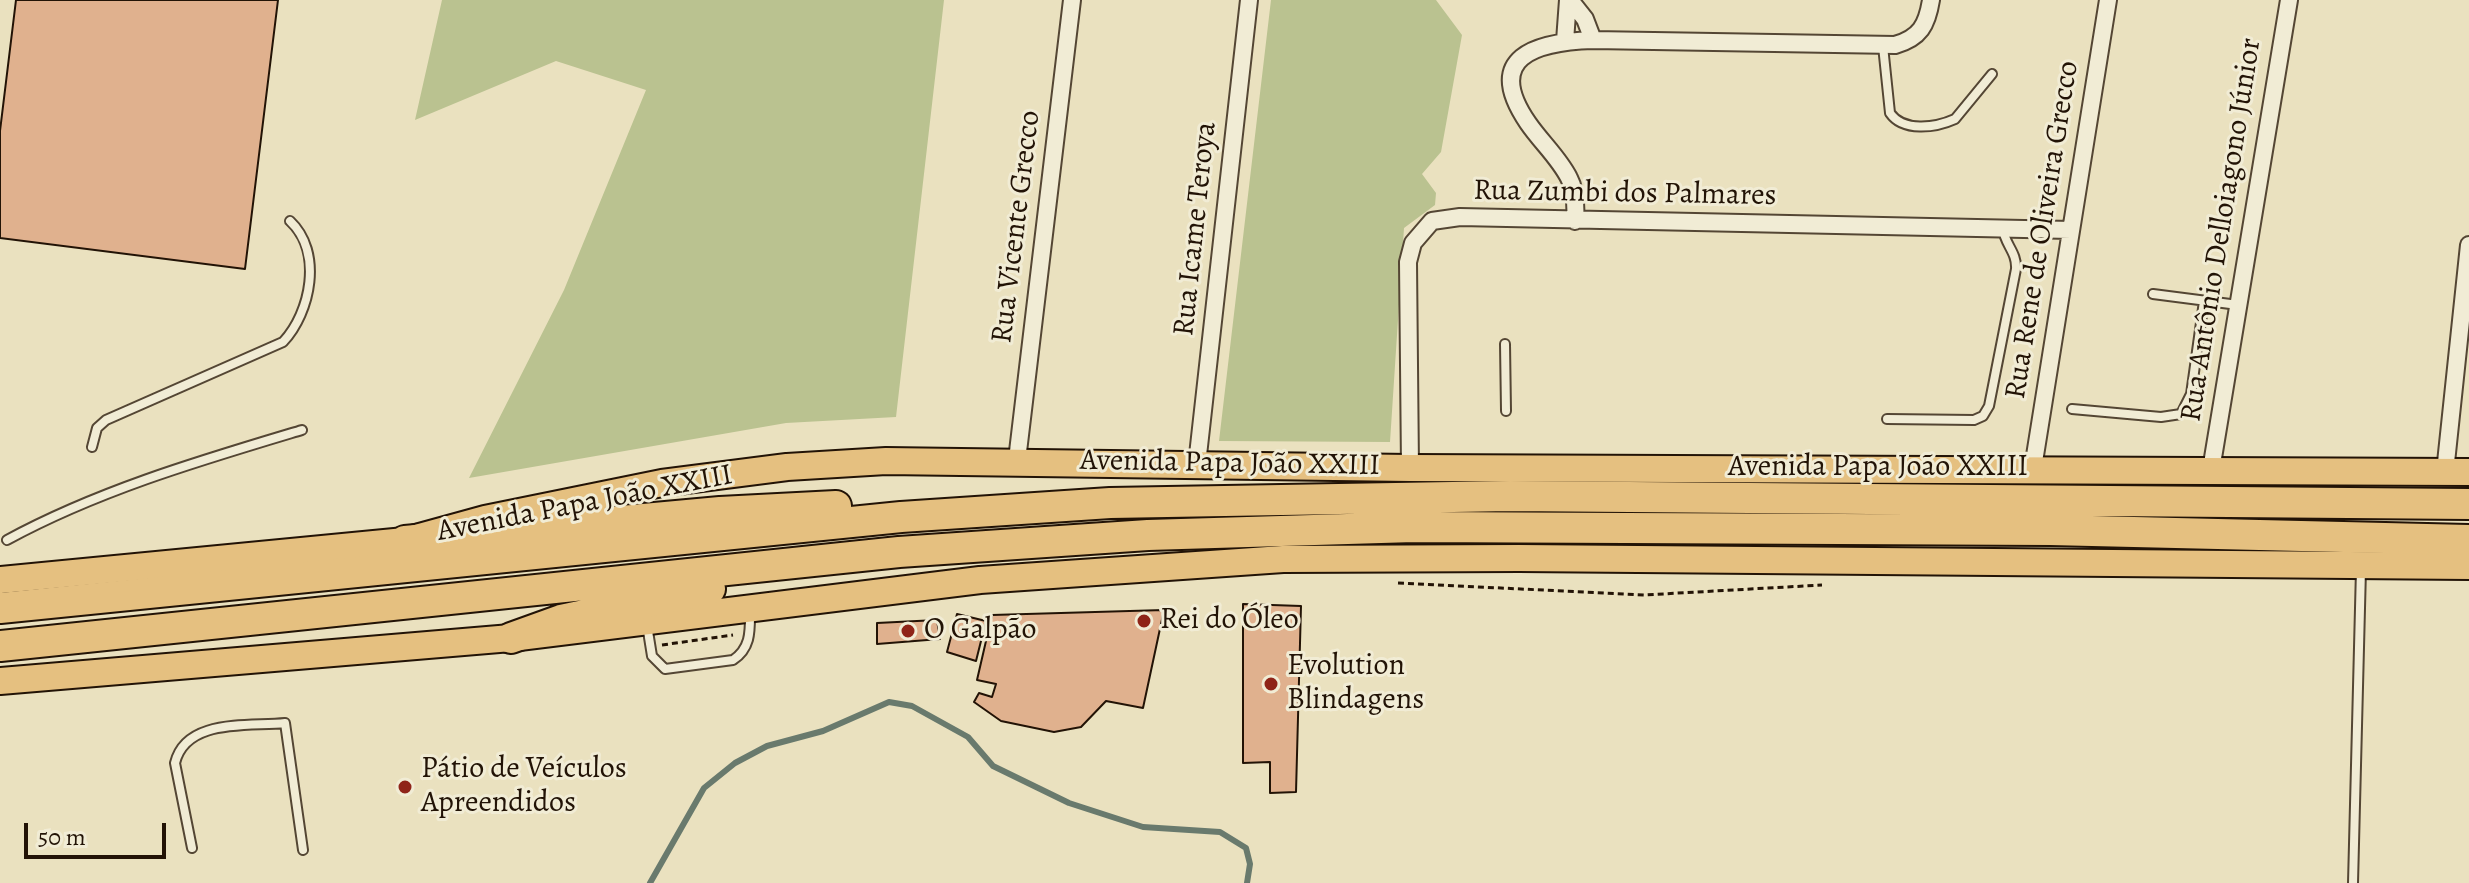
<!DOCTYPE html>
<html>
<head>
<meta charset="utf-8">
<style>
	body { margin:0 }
	#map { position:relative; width:2469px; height:883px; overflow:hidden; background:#eae1bf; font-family:Alegreya,serif }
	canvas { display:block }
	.scale { position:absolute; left:24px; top:823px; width:142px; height:36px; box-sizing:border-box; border:4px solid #221306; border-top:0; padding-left:10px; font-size:24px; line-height:28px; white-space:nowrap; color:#221306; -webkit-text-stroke:6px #f1ecd5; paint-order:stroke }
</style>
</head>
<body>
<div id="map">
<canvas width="2469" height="883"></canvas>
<div class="scale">50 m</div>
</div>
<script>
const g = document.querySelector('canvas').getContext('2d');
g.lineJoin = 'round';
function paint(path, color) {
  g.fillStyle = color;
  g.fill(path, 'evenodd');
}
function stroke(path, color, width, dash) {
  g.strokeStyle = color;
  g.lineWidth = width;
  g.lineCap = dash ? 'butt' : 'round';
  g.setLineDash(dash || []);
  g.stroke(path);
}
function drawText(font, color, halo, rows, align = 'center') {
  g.font = font + ' Alegreya,serif';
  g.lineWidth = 6;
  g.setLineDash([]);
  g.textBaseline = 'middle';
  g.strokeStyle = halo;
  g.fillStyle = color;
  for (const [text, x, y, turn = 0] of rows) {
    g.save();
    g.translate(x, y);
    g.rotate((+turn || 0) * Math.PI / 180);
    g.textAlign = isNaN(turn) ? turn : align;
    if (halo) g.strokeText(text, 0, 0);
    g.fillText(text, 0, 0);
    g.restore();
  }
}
const green = new Path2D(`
	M442,0h502l-48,417 -110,6 -317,55 95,-188 82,-200 -90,-29 -141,59z
	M1271,0h165l26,35 -21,117 -19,22 14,19 -1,12 -31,23 -14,214 -171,-1z`);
const stream = new Path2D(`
	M650,883l54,-95 31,-25 32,-17 56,-15 66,-29 23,4 56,31 25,29 76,37 74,24 77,5 26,16 4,16 -3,19`);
const building = new Path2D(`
	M16,0h262l-33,269 -245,-31v-107z
	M1243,604l58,2 -5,186 -26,1v-31l-27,1z
	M1164,610l-21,98 -37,-7 -25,26 -27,5 -53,-11 -27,-19 5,-9 13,4 4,-13 -19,-4 15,-65z
	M957,614l29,7 -10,40 -29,-9z
	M937,620l3,19 -63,5v-21z`);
const path = new Path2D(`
	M1398,583l246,12 178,-10
	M662,645l71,-10`);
const lane = new Path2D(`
	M1883,46l7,67c13,19 45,15 65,6l37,-45
	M2153,294l85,11
	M1505,344l1,67
	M2072,409l89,8 20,-3 10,-20 13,-93
	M1887,419l87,1 9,-4 6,-10 27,-137c1,-17 -11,-24 -13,-40
	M92,447l5,-19 9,-8 177,-78c28,-30 40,-90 7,-121
	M7,540c92,-50 195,-80 295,-110
	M647,625l5,31 13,13 68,-9c18,-12 17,-29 17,-48
	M192,848l-17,-85c11,-45 73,-36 110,-40l18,127
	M2353,883l8,-314`);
const street = new Path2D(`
	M1570,0l15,19 8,21
	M1565,41l3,-41
	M1575,221c1,-14 1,-30 -6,-43 -10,-20 -28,-36 -41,-55 -45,-66 7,-81 65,-83l302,5c25,-7 32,-20 36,-45
	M1017,460l55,-460
	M1197,464l52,-464
	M1410,468l-2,-206 5,-19 19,-22 28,-4 611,13
	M2033,468l75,-468
	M2211,470l78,-470
	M2445,472l24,-227`);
const primary = new Path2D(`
	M0,580l405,-39 80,-22 177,-36 125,-16 99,-6 524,7 1059,4
	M0,681l511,-43 469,-58 303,-21 236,-1 950,8`);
const highway = new Path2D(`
	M405,541l315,-29 116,-6
	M0,608l901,-91 209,-14 400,-7 959,8
	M511,638l50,-18 149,-31
	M0,646l899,-94 249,-17 266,-8 636,3 419,10`);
const markers = [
	[1144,621,8,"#8f2418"],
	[908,631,8,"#8f2418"],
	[1271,684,8,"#8f2418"],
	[405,787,8,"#8f2418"]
];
const streetNames = [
	["Rua Zumbi dos Palmares",1625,194,1],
	["Rua Vicente Grecco",1017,227,-83],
	["Rua Icame Teroya",1196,229,-84],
	["Rua Rene de Oliveira Grecco",2043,230,-81],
	["Rua Antônio Delloiagono Júnior",2222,230,-81],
	["Avenida Papa João XXIII",1230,464,1],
	["Avenida Papa João XXIII",1878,468],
	["Avenida Papa João XXIII",585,504,-11]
];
const poiNames = [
	["Rei do Óleo",1160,621],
	["O Galpão",924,631],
	["Evolution",1287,667],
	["Blindagens",1287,701],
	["Pátio de Veículos",421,770],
	["Apreendidos",421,804]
];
paint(green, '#bac290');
stroke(stream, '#697a6d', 6);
paint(building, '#e0b18e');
stroke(building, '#221306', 2);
stroke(lane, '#544634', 12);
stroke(street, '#544634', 20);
stroke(primary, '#221306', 30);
stroke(highway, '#221306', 34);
stroke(path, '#221306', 3, [6, 4]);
stroke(lane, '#f1ecd5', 8);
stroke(street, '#f1ecd5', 16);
stroke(primary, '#e5c080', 26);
stroke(highway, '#e5c080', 30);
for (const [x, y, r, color] of markers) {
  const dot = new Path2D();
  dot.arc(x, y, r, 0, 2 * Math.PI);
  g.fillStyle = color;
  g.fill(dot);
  stroke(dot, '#f1ecd5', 3);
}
drawText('30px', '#221306', '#f1ecd5', streetNames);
drawText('30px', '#221306', '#f1ecd5', poiNames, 'left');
</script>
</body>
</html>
